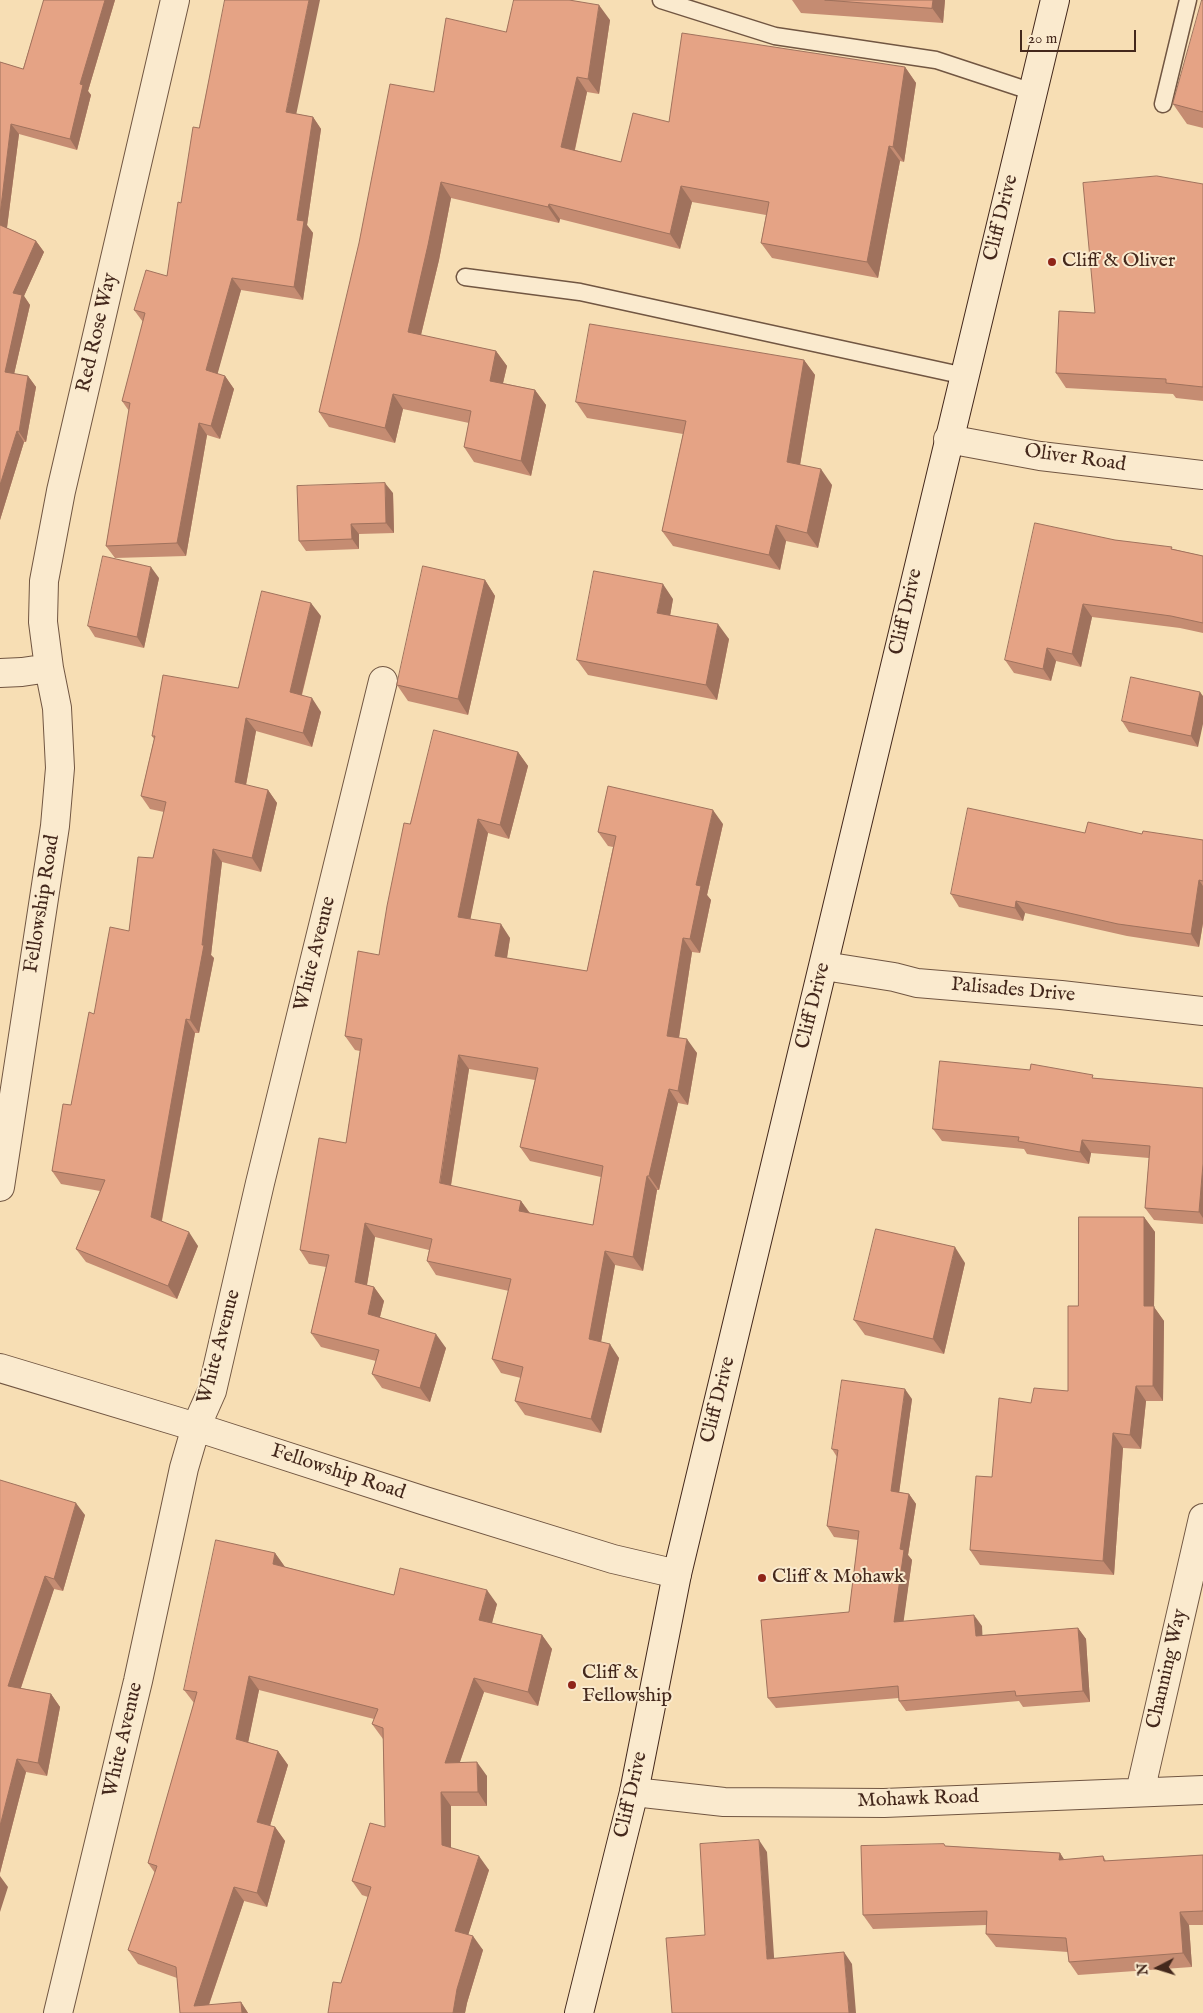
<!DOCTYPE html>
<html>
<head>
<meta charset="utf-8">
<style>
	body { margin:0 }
	#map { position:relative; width:1203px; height:2013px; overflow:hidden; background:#f7deb4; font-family:"IM FELL English",serif }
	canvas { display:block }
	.north { position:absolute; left:1133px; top:1943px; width:50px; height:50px; -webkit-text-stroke:4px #faeace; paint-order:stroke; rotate:265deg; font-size:14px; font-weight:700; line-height:20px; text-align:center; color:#44281c }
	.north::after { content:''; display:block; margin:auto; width:18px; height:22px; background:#44281c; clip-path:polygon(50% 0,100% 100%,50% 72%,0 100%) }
	.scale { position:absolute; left:1020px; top:30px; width:116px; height:22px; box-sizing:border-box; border:2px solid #44281c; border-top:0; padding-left:6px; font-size:15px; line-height:18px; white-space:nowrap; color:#44281c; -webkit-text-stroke:4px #faeace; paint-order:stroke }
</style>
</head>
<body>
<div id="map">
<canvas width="1203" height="2013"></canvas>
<div class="north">N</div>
<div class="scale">20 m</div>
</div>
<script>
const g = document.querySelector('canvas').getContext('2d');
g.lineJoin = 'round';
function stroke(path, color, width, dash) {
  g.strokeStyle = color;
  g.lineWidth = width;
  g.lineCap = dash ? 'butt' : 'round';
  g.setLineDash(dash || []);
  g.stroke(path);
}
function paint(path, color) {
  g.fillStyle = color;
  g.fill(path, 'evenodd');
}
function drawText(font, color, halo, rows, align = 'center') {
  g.font = font + ' "IM FELL English",serif';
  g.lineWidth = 4;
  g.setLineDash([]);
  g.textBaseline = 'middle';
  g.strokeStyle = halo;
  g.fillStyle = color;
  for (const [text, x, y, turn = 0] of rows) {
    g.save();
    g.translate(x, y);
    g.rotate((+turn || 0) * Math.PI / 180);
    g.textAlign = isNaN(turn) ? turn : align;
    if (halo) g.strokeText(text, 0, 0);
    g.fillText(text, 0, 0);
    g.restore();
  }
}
const service = new Path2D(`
	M661,0l114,36 161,24 97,32
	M1163,104l25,-104
	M465,277l115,15 385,84`);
const minor = new Path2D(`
	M948,439l92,17 163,19
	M0,673l22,-1 27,-4
	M824,966l70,11 23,6 144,12 142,16
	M0,1187l55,-361 5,-58 -3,-60 -8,-40 -6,-46 1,-41 17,-90 114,-491
	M0,1368l196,59 229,74 188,58 64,15
	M634,1792l90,10 160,1 319,-13
	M1140,1792l63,-274
	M58,2013l80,-332 46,-213 12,-41 16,-36 48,-208 123,-502`);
const secondary = new Path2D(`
	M579,2013l55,-221 43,-218 378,-1574`);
const wall = new Path2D(`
	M44,0h71l-27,91 3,4 -14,55 -58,-16 -12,94 29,13 8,11 -20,44 6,9 -16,69 14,2 8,11 -10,55h-2l-24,78v-458l23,7z
	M792,0h153l-2,23 -142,-10z
	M1203,0v128l-16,-4 -14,-20z
	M610,20l-11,74 -12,-2 -12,58 46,12 48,-40 236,-55 11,16 -12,79 -4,-1 -22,117 -106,-20 -11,-15 5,-28 -74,-13 -12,47 -120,-30 -1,4 -108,-25 -12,62 -18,75 75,16 11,15 -4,17 32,7 11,15 -15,71 -57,-14 -10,-15 5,-24 -66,-14 -8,34 -66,-16 -10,-15 115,-320 72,-60z
	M297,114l16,3 8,12 -14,96 6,8 -10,67 -62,-10 -24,84 8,2 9,13 -14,50 -13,-4 -21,121 -71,2 -9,-12 23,-135 -7,-10 21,-79 -9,-12 33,-34 14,-73 18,-75z
	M1203,184v217l-27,-3 -3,-4 -107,-6 -10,-15 39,-60z
	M804,360l11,15 -15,90 32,20 -14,63 -32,-7 -6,29 -107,-24 -11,-15 21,-97 -96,-16 -11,-16z
	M393,493l1,40 -35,1v15l-53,2 -7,-10z
	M1115,540l58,9 30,7v77l-23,-5 -88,-11 -11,50 -25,-6 -5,20 -37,-8 -9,-13z
	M159,578l-15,70 -49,-11 -7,-11z
	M485,580l10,16 -27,119 -60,-14 -11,-16z
	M673,599l-3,16 59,24 -12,61 -129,-25 -11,-15z
	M321,616l-19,79 19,17 -9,35 -56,-16 -10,54 22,5 9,13 -16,69 -39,-10 -11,93 3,3 -15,75h-4l-33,188 36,25 -21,53 -91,-37 -10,-13 24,-58 -39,-7 -9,-13 19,-66 23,-91 35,-83 24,-73 11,-46 -14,-3 -9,-13 13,-57 -2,-3 86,-48z
	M1200,692l-2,55 -69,-15 -7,-11z
	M518,752l10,14 -19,73 -21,-6 -18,86 40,19 -3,20 80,13 26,-124 -5,-1 -10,-14 125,-8 -16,71 4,5 -11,53 -8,-1 -13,86 18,15 -9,52 -10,-2 -19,87h-2l-14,81 -28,-6 -14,77 18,16 -18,75 -76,-18 -10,-14 6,-23 -20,-5 -9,-14 17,-68 -73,-16 -9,-14 2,-11 -54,-13 -8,48 7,2 10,14 -4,16 66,31 -16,54 -48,-14 -10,-14 4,-13 -55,-14 -10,-14 15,-66 -17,-3 -9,-14 46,-107 14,-92 -5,-1 -10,-14 34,-81 31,-131zM469,1069l66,11 -15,67 10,14 71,16 -8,48 -63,-12 -9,-12 -70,-15z
	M1085,833l57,1 61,6v83l-4,24 -72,-11 -102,-23 -2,8 -64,-14 -8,-13z
	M1095,1078l108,10v136l-49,-4 -9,-12 4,-50 -58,-5 -2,11 -62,-10 -3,-5 -82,-8 -9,-12z
	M1144,1217l11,15 -1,75 10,14 -1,80h-17l-5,48 -18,-1 -9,127 -134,-10 -10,-15 22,-73 39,-74 37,-12 10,-85z
	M965,1263l-21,91 -79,-19 -11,-15z
	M912,1399l-13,93 10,2 7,10 -8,51 4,5 -9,62 79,4v9l96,-7 8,11 4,63 -67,5 -4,-6 -113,10 -7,-10v-3l-123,10 -8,-10 81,-86 9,-72 -24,-3 -7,-11 10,-69 -5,-8z
	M0,1480l85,35 -22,76 -9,-2 -33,99 30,6 9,13 -13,69 -21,-4 -26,101z
	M275,1553l10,14 109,28 103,9 -5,19 50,12 10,14 -14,57 -54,-14 -24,70 27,14v30h-36v42l38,22 -21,65 15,15 -16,53 -2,10h-137l13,-30 27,-86 -6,-2 -10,-14 33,-54 -2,-88 -11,-15 2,-5 -115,-29 -11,52 30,9 10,14 -18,61 5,1 10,14 -18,66 -23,-6 -35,104 32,-3 7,11h-68l-3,-35 -39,-14 -10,-14 27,-77 -7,-10 46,-160 -10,-13z
	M946,1846l114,7 4,7 39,-4 3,5 97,-6v70h-14l3,42 -114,8 -9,-13 -1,-10 -72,-5 -10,-13v-9l-113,4 -10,-14z`);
const shadedWall = new Path2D(`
	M105,0h10l-27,91 3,4 -14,55 -7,-11 10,-55z
	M309,0h11l-26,125 -8,-13z
	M933,0h12l-2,23 -11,-15z
	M599,5l11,15 -11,74 -11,-15z
	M905,67l11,16 -12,79 -11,-15z
	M577,77l10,15 -15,70 -11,-15z
	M313,117l8,12 -14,96 6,8 -10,67 -9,-13 3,-67z
	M11,124l8,10 -13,101 -6,-9v-11z
	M889,146l11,15 -22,117 -11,-16z
	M441,182l10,16 -12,62 -21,87 -10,-15z
	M681,186l11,16 -12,47 -10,-15z
	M549,204l11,15 -1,4 -11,-16z
	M36,241l8,11 -20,44 6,9 -18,78 -7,-11 8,-79z
	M232,278l9,12 -26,93 -9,-13z
	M496,351l11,15 -7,30 -10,-15z
	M804,360l11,15 -17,102 -11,-15z
	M28,376l8,11 -10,55 -7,-10z
	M225,376l9,13 -14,50 -9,-13z
	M535,390l11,15 -15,71 -10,-15z
	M393,394l10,15 -8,34 -10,-15z
	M199,423l8,12 -21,121 -9,-13z
	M17,431l7,11 -24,78v-35z
	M821,469l11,16 -14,63 -11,-15z
	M385,483l8,10 1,40 -8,-10z
	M351,524l8,10v15l-7,-10z
	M776,525l10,16 -6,29 -11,-15z
	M151,567l8,11 -15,70 -7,-11z
	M485,580l10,16 -27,119 -10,-16z
	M663,584l10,15 -5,29 -11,-15z
	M311,603l10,13 -22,89 -9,-13z
	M1083,604l9,13 -11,50 -9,-13z
	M718,624l11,15 -12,61 -11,-15z
	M1047,648l9,13 -5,20 -8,-12z
	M1200,692l3,4v28l-5,23 -7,-11z
	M312,698l9,14 -9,35 -9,-14z
	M246,718l10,13 -12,64 -9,-13z
	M518,752l10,14 -19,73 -9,-14z
	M268,790l9,13 -16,69 -9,-14z
	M713,810l10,14 -16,71 4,5 -11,53 -10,-14 6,-54z
	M478,819l10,14 -20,98 -10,-14z
	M213,849l9,13 -11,93 3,3 -15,75 -9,-13 12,-75z
	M1199,880l4,6v37l-4,24 -8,-13z
	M1016,901l9,12 -2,8 -8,-13z
	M501,924l9,14 -5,32 -10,-14z
	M683,938l9,14 -15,98 -10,-14z
	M186,1019l9,14 -35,197 -9,-13z
	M687,1039l10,14 -9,52 -10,-14z
	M459,1055l10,14 -20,128 -9,-14z
	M669,1089l9,14 -19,87 -10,-14z
	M1082,1140l9,13 -2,11 -9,-12z
	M1203,1164v54l-4,-6z
	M647,1176l10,14 -14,81 -10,-14z
	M521,1201l10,14 -12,-4z
	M1144,1217l11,15 -1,75 10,14 -1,80 -10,-15 -9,-80z
	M365,1223l10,14 -10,59 -10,-14z
	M189,1232l9,14 -21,53 -9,-13z
	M955,1247l10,16 -21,91 -11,-15z
	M605,1251l10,14 -16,88 -10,-14z
	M374,1287l10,14 -7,27 -9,-14z
	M436,1334l10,14 -16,54 -10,-14z
	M610,1344l9,14 -18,75 -10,-14z
	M1136,1386l10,15 -5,48 -11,-14z
	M905,1389l7,10 -14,102 -7,-10z
	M1113,1433l10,15 -9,127 -11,-14z
	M909,1494l7,10 -8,51 4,5 -10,73 -8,-11 6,-73z
	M76,1503l9,12 -22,76 -9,-12z
	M275,1553l10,14 -12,-3z
	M45,1576l9,13 -37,110 -9,-13z
	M487,1590l10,14 -8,30 -10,-14z
	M974,1615l8,11 1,20 -7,-10z
	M1078,1628l8,11 4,63 -7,-11z
	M542,1635l10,14 -14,57 -10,-14z
	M249,1676l10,14 -13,63 -10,-14z
	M474,1678l10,14 -29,84 -10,-13z
	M51,1694l9,13 -13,69 -9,-13z
	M278,1751l10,14 -21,71 -10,-14z
	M17,1759l9,13 -26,101v-47z
	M477,1762l10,14v30l-9,-14z
	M441,1792l10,14v53l-9,-14z
	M275,1827l10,14 -18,66 -10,-14z
	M759,1840l8,12 8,119 -8,-12z
	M1060,1853l9,14 -10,-7z
	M479,1856l10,14 -24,75 -10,-14z
	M0,1876l8,11 -8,25z
	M234,1887l10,14 -38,112 -12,-7z
	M1180,1912l9,13 3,42 -9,-14z
	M473,1936l10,14 -16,53 -2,10h-12l4,-24z
	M844,1952l8,12 4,49h-7z
	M241,2002l7,11h-6z`);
const building = new Path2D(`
	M44,0h61l-25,84 3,1 -13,54 -59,-15 -11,91v-153l23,7z
	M225,0h84l-23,112 27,5 -16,103 7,1 -10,66 -62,-9 -26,92 19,6 -14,50 -12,-3 -22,120 -71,3 24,-143 -8,-2 23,-88 -11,-3 12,-40 21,6 11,-74 3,1 12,-76 6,1z
	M514,0h55l30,5 -11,74 -11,-2 -16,70 60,15 12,-49 36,9 13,-89 223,34 -12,80 -4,-1 -22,116 -106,-19 8,-41 -88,-16 -11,48 -121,-30 -1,3 -107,-25 -13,63 -20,87 88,19 -6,30 45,9 -14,71 -57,-14 7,-36 -78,-17 -8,34 -66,-16 40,-169 31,-159 44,8 12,-74 60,14z
	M825,0h108l-1,8z
	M1202,0h1v112l-30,-8z
	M1157,176l46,8v203l-37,-4v-4l-110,-6 3,-62 36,2 -12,-130z
	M0,225l36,16 -23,52 9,2 -17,77 23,4 -9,56 -2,-1 -17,54z
	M590,324l214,36 -17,102 34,7 -14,64 -31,-8 -7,30 -107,-24 24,-110 -110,-19z
	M385,483l1,40 -35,1 1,15 -53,2 -2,-55z
	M1035,523l80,17 57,7 -1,2 32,7v67l-32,-7 -88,-12 -11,50 -25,-6 -4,21 -38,-9z
	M103,556l48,11 -14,70 -49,-11z
	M423,566l62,14 -27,119 -61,-14z
	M594,571l69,13 -6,29 61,11 -12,61 -129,-25z
	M262,591l49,12 -21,89 22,6 -9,35 -57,-15 -11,64 33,8 -16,68 -39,-9 -11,96h2l-14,75 -4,-1 -35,198 38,15 -21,54 -92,-37 29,-69 -53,-9 11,-67 8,1 18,-93 5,2 16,-87 19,4 9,-74 15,1 13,-56 -25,-6 14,-60h-3l11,-61 75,13z
	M1131,677l69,15 -9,44 -69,-15z
	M434,730l84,22 -18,73 -22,-6 -20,98 43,7 -6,32 92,15 29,-135 -18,-4 10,-46 105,24 -17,75 5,1 -11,53 -7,-1 -16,98 20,3 -9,52 -9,-2 -20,87h-2l-14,81 -28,-6 -16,88 21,5 -19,75 -76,-18 8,-34 -31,-8 19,-80 -84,-18 5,-22 -67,-16 -10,59 19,5 -6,27 68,20 -16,54 -48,-14 7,-24 -68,-17 18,-78 -29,-5 19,-112 27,5 16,-104 -17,-3 13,-85 21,4 8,-49 17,-83 6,1zM459,1055l79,13 -18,79 83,19 -10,59 -74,-14 2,-10 -81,-18z
	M968,808l117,25 3,-11 54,12 1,-3 60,9v41l-4,-1 -8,54 -73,-10 -102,-23 -1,7 -64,-14z
	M940,1061l90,9 1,-6 62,11 -1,3 111,10v76l-4,48 -54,-4 5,-62 -68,-6 -2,12 -62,-11 1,-4 -86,-8z
	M1079,1217h65v89h10l-1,80h-17l-6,49 -17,-2 -10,128 -133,-11 6,-74 16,1 7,-79 32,5 3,-15 34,3v-85h10z
	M876,1229l79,18 -22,92 -79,-19z
	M842,1380l63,9 -14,102 18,3 -9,55 4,1 -10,72 80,-7 2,21 102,-8 5,63 -67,5 -1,-5 -116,10 -1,-15 -130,12 -7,-78 88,-8 10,-81 -32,-5 11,-76 -6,-1z
	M0,1480l76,23 -22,76 -9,-3 -37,110 43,8 -13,69 -21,-4 -17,67z
	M216,1540l59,13 -2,11 121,31 6,-27 87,22 -8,30 63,15 -14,57 -54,-14 -29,85 32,-1 1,30h-37l1,53 37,11 -24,75 18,5 -16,53 -4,24h-125l5,-31 8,1 30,-96 -19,-6 18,-58 15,4 -2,-99 -11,-4 6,-15 -129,-33 -13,63 42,12 -21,71 18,5 -18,66 -23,-6 -40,119 47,-4 1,11h-62l-4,-46 -48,-17 29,-84 -9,-3 49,-171 -13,-2z
	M759,1840l8,119 77,-7 5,61h-177l-6,-75 39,-3 -5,-91z
	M944,1844l1,2 115,7 -1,7 44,-4 1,5 99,-6v56l-23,1 3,41 -114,9 -3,-24 -80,-4 1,-23 -124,4 -2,-69z`);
const markers = [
	[1052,262,5,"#8f2418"],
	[762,1578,5,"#8f2418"],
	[572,1685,5,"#8f2418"]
];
const streetNames = [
	["Cliff Drive",1002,218,-76],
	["Red Rose Way",98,333,-77],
	["Oliver Road",1075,459,8],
	["Cliff Drive",907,612,-77],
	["Fellowship Road",43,904,-81],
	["White Avenue",316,954,-76],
	["Palisades Drive",1013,991,5],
	["Cliff Drive",814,1006,-76],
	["White Avenue",220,1347,-75],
	["Cliff Drive",719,1400,-76],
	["Fellowship Road",338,1473,18],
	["Channing Way",1168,1669,-77],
	["White Avenue",124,1740,-77],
	["Cliff Drive",632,1795,-77],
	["Mohawk Road",918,1800,-2]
];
const poiNames = [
	["Cliff & Oliver",1062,262],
	["Cliff & Mohawk",772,1578],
	["Cliff &",582,1674],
	["Fellowship",582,1697]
];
stroke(service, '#715642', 19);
stroke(minor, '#715642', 30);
stroke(secondary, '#44281c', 30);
stroke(service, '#faeace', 16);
stroke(minor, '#faeace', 28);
stroke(secondary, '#faeace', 28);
paint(wall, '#c58c72');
paint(shadedWall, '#a0725d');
paint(building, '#e5a385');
stroke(building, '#a0725d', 1);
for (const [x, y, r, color] of markers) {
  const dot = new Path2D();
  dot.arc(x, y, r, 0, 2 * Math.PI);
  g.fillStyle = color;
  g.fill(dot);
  stroke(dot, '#faeace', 2);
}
drawText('20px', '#44281c', '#faeace', streetNames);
drawText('20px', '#44281c', '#faeace', poiNames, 'left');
</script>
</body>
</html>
